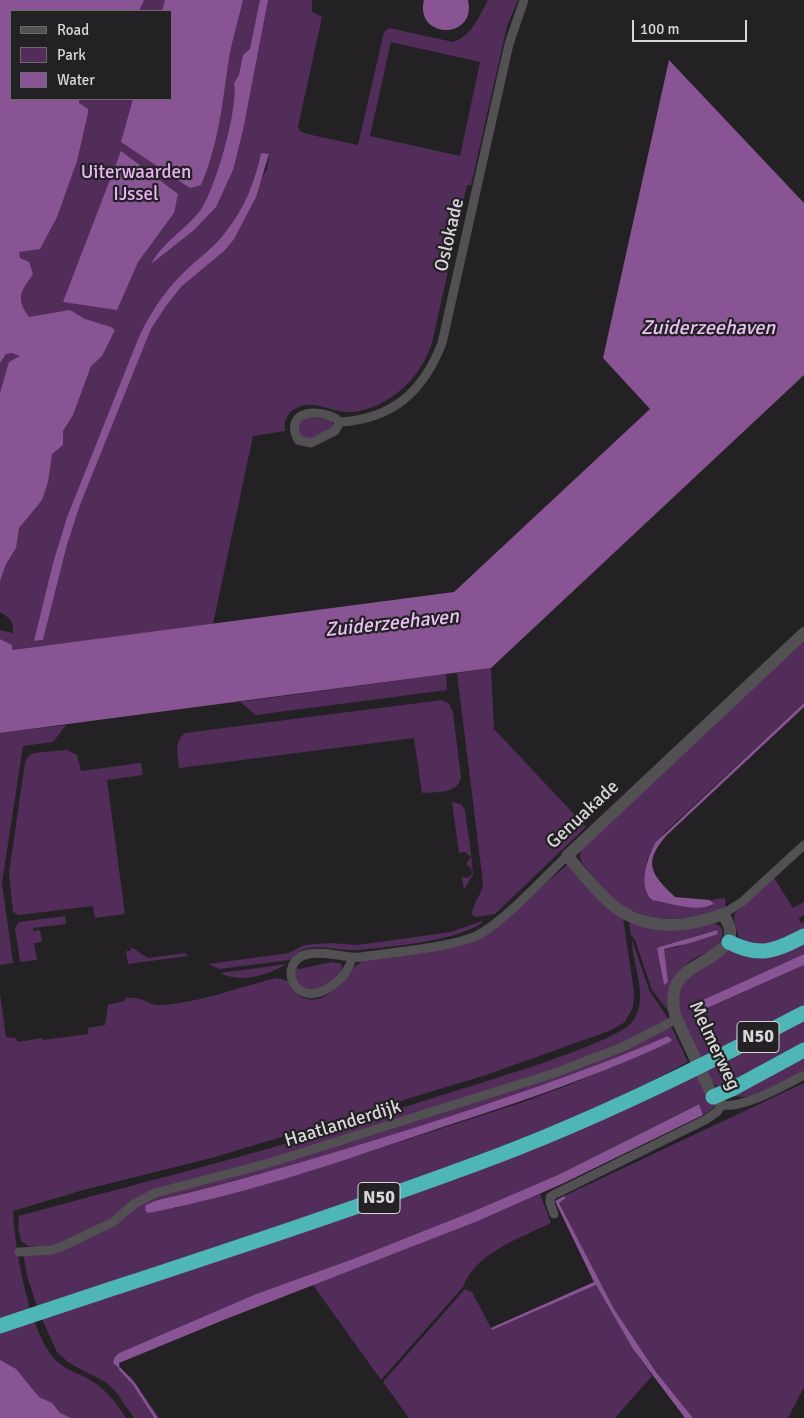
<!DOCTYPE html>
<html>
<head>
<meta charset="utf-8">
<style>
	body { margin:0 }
	#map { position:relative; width:804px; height:1418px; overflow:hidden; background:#232124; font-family:Signika,sans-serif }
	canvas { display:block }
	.legend { position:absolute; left:10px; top:10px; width:162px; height:90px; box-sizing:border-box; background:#232124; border:1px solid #6c6a6c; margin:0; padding:6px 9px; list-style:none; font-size:15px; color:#d9d7d9 }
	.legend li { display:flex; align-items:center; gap:10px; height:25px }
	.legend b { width:25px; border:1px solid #6c6a6c }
	.scale { position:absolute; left:632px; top:20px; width:115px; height:22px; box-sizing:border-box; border:2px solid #d9d7d9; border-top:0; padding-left:6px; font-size:15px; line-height:18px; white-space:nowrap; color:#d9d7d9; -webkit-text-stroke:4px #232124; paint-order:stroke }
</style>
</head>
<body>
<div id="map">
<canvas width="804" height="1418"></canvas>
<ul class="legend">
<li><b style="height:6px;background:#535054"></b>Road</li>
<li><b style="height:14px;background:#522d5a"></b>Park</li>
<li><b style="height:14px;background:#885493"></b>Water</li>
</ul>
<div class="scale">100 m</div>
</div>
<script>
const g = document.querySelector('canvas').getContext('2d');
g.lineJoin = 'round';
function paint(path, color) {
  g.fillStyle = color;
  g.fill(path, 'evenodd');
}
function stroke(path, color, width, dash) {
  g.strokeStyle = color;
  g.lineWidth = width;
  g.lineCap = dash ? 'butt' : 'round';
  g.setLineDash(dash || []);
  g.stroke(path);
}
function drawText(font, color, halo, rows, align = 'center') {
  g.font = font + ' Signika,sans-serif';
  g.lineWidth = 4.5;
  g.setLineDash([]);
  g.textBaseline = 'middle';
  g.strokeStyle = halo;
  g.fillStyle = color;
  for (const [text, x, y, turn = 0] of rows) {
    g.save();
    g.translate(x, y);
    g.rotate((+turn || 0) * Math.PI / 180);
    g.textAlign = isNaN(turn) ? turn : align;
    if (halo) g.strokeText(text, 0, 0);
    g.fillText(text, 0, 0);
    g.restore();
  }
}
const green = new Path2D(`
	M121,0h191v12l10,5 -24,110 2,4 7,3 51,11 26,-113 5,-4 64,14c19,-6 26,-26 35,-42h30l-11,26 -36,159h-4l-35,158c-11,35 -43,65 -80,69 -20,2 -41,-16 -60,-1 -7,6 -8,11 -7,20l-32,5 -40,188 -201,26 -4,-6 -8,-5v-9l13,3c1,-12 -3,-15 -13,-21v-31l4,-13 -4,1v-278l79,-192h92v-88h-54zM391,42l89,20 -20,94 -90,-20zM261,153l8,2 -2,14 -53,90 -33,28 -15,19 -15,23 -71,176 -13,40 -24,95 -8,1 18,-78 14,-46 71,-178c11,-25 26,-47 45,-66 15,-15 31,-26 44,-43 18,-23 28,-49 34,-77z
	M308,417l23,3 3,7 -25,13 -10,-4 -2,-12z
	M804,639v64l-139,129 -18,28 1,32 54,15 10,-1 1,-4 -3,-2 15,-2 1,11 -20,8 -51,2 -29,-11 -19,-15 -25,-30 -2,-6 1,-8z
	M491,668l3,61 92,98 -91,87 -20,3 -3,-3c1,-12 10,-19 11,-31l-26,-210z
	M446,674l1,16 -191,25 -16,-13z
	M442,700l7,4 4,8 8,66c-4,16 -25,14 -39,15l-8,-55 -235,30c-1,-14 -6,-25 6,-35z
	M66,725l-13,17 -30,4 -21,137 11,80 -13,2v-232z
	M67,750l10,5 4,16 60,-8 2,12 -36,5 18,134 -30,4 -2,-12 -74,9 -6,-3 -4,-39 16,-111 4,-7 5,-2z
	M452,802l9,2 4,6 6,44 2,20 -9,16 -2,-13 6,1 4,-4 -1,-6 -5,-4 5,-7 -6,-5 -6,1z
	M567,865l56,53 11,74 -1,15 -8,15 -16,9 -123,44 -271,82 -132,33 -70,21c2,38 16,126 46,152 7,6 15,9 24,13 20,10 31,23 43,42h-126v-424l6,43 10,1 2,4 24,-4 1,2 45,-6v-6l17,-3 3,-20 16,-4 2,-3c18,-2 21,7 33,7 41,-2 79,-18 118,-27l11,3c3,8 8,14 16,17 28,10 41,-30 61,-38l112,-21 26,-16 16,-17z
	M774,878l19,30 11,-6v13l-5,3 1,5 4,-1v12l-33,13 -31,-5 -6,-22 1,-7z
	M65,916l1,8 -33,4v3l7,-1 2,12 -8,1 3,17 -17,2 -5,-34 4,-6z
	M482,921v2c-30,19 -88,23 -123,27 -23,3 -51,-13 -69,10l-71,9 -11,-5 81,-11 15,-8 27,-2 26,2 94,-13z
	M631,921l83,2 8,5c4,19 -16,24 -29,31 -8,5 -17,15 -21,23 -5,10 -4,20 -3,30l-17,-22 -17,-50 -4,-5 -2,-12zM712,931l-35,16 -13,2v36l-7,-35 2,-3z
	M804,939v15l-110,50 3,9 107,-48v41l-105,53 -20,-43 -3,-20 15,-24 41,-23z
	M632,940l18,52 18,26 -1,2 -44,24 -71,28 -232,73 -160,44 -50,31 -59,28 -23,-2 -7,-5 -3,-14 1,-11c72,-20 144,-38 216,-58 83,-23 166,-50 249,-76 28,-9 130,-40 147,-59 20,-23 1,-57 1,-83z
	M131,947l17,11 37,-5 3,3 -60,8 -2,-13h5z
	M332,962l10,2 -1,11 -24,16 -16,-3 -6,-11 1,-9 3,1z
	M287,964c-19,11 -46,20 -67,9z
	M804,1018v52c-38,20 -70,49 -100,0z
	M667,1028h5l16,34c-54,28 -108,56 -164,78 -160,63 -324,113 -487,166l-10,-30 -4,-23 26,-1 101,-55 213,-59 152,-48zM668,1036l4,4 -2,2 -101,43 -46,17 -163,53 -185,53 -17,-8c170,-42 349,-94 510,-164z
	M697,1073l18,34 -12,8 -4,-11 -7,3 -132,67 -86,37 -121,48 -97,35 -137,59 -3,13 15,11 28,41h-25l-18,-26 -9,-9 -38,-20 -12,-11 -16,-35 283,-93z
	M804,1083v304l-16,31h-95l-37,-46 -42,-63 -55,-106 7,-5 -2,-2z
	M540,1194l11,29c-30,15 -75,29 -88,64l-82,93 -68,-95 165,-64z
	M596,1285l37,64 19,27 -37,42h-206l-26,-36 82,-93 7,3 20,38z`);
const water = new Path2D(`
	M0,0h144l-5,11h-128v88h68v4l9,6v4l-11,48 -20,56 -17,32 -21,3 1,6 9,4 4,12c-12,17 -18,24 -4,43l41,-7 15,9 26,8 4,3 -13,26 -11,10 -18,49 -10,16v14l-11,9 -4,28 -6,18 -23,28 -3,20 -10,16 -6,17v-188l9,-31 11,-6 -8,-3 -6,1 -6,9z
	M165,0h78c-5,21 -12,43 -15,65 -6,41 -10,81 -27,120l-11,3 -69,-46 12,-43h38v-88h-9z
	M260,0h8l-25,130 -10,40 -17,37 -22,23 -43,34c12,-22 34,-34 49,-53 15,-20 39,-104 34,-128l5,-8 4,-20 7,-6z
	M424,0h44c9,41 -54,39 -44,0z
	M669,60l135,143v172l-313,293 -491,65v-94l12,6v5l442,-58 196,-183 -47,-51z
	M121,151l57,43 -4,19 -36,49 -21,48 -54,-8z
	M261,153l8,1 -13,43 -22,42 -9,11 -44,37 -15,19 -15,23 -71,176 -13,40 -24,95 -9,1 19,-78 14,-46 71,-178c11,-25 26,-47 45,-66 15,-15 32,-26 44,-43 18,-23 28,-49 34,-77z
	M804,703v4l-137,128c-25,28 -16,39 8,62l35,3 4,4c-17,9 -44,-1 -62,-4 -15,-14 -4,-44 4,-58z
	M717,930l1,4 -28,9 -26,6 4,33 -4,3 -7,-36 2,-2z
	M804,954v11l-108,48 -2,-9z
	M668,1036l4,4 -2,2c-81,38 -161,63 -245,91 -91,31 -183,62 -277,80l-3,-3 1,-5 12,-5c86,-20 172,-46 256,-72 86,-28 171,-56 254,-92z
	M699,1104l4,11 -139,68 -86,38 -252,98 -107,44 1,6 -7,-6 2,-6 4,-4 137,-59 97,-35 121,-48 86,-37z
	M564,1196l2,2 -7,5 55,106 42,63 37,46h-8l-52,-69 -37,-64 -104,45 -1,-2 103,-46 -39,-81z
	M0,1360l16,9 23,28 13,6 8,10 11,5h-71z`);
const stream = new Path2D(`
	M120,1369l14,15 22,34`);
const street = new Path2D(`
	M340,422l-5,9 -24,12 -13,-3c-16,-32 27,-32 42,-18 54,-3 84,-32 102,-79l67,-299 15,-44
	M723,914l19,-12 62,-57
	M352,958c-3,12 -9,20 -19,27 -39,29 -58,-24 -25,-31 21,-4 35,5 53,3 31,-5 90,-9 117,-22 27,-14 65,-57 89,-79
	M718,1103c17,11 68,-19 86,-28
	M554,1214l-4,-11v-6l5,-3 150,-74 12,-8 5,-7
	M19,1252l33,-2 9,-3 52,-25 21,-18 21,-11 114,-30 283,-89 71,-27 54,-28`);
const secondary = new Path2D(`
	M713,1097l-38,-82c-11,-48 29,-46 52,-71 6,-11 3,-19 -4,-30 -36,14 -76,17 -108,-7 -18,-14 -33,-35 -48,-51l237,-223`);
const highway = new Path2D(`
	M729,942c31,16 45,9 75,-6
	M713,1097l21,-9 70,-38
	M0,1326c161,-54 322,-105 481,-164 111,-41 218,-94 323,-149`);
const shields = [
	[758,1037,42],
	[379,1198,42]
];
const shieldNames = [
	["N50",758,1037],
	["N50",379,1198]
];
const parkNames = [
	["Uiterwaarden",136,173],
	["IJssel",136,195]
];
const streetNames = [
	["Oslokade",450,235,-77],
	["Genuakade",583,815,-43],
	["Melmerweg",714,1046,65],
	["Haatlanderdijk",343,1124,-17]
];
const waterNames = [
	["Zuiderzeehaven",708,329],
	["Zuiderzeehaven",392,624,-6]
];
paint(green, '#522d5a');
paint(water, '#885493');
stroke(stream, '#885493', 2.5);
stroke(street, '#535054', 9);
stroke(secondary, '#535054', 12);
stroke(highway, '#4fb6b7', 15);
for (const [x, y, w] of shields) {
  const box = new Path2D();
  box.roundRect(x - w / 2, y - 15.5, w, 31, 4);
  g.fillStyle = '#232124';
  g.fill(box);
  stroke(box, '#d9d7d9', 1);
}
drawText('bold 18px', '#d9d7d9', null, shieldNames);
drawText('19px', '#ebb1f7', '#232124', parkNames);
drawText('19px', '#d9d7d9', '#232124', streetNames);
drawText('italic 20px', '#ebc0f5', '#232124', waterNames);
</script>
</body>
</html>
